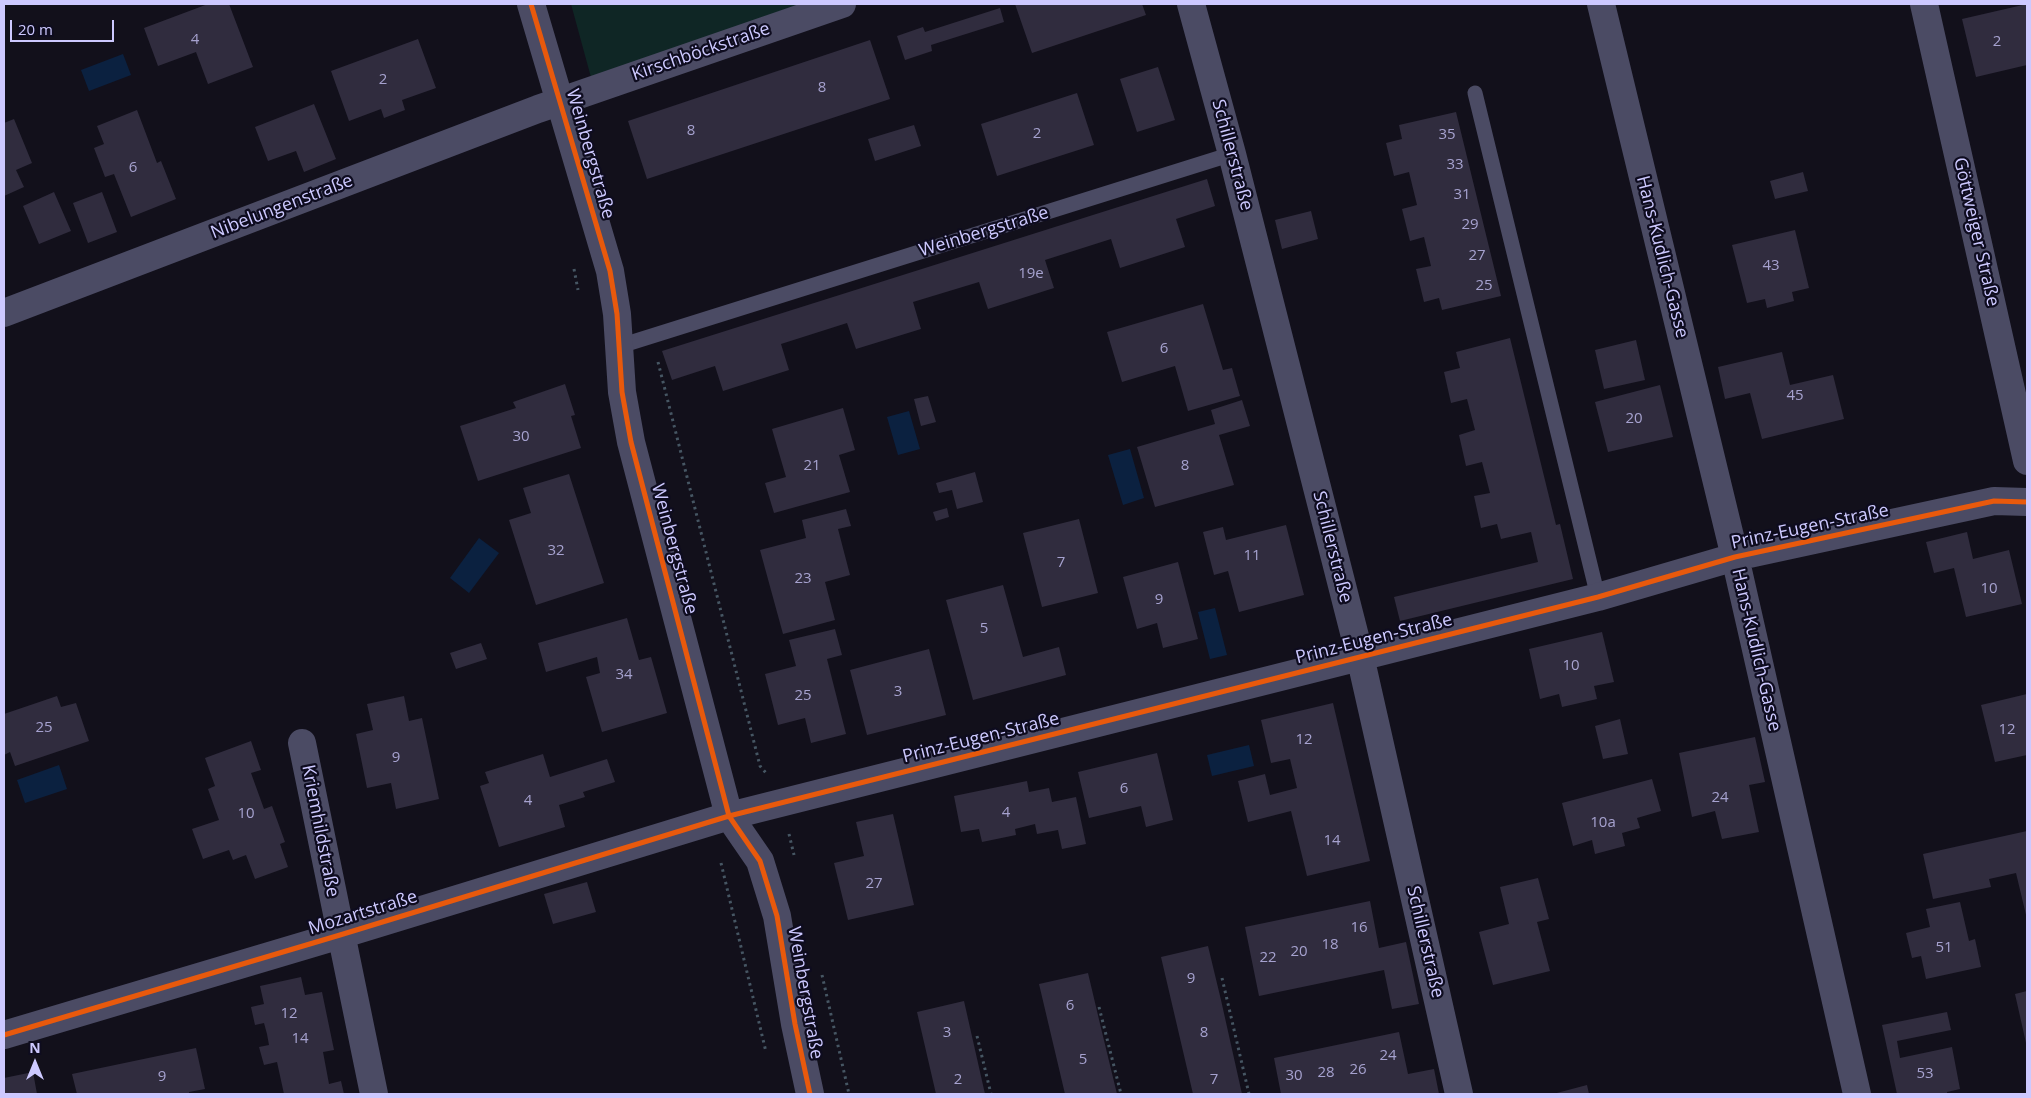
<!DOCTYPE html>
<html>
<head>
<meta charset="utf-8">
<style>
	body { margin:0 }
	#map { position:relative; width:2031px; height:1098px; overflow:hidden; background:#12101b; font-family:"Open Sans",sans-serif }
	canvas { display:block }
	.frame { position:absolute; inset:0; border:5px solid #cdc9ff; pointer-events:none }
	.north { position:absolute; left:10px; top:1038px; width:50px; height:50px; -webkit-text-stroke:4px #0e0c1f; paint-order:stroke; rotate:0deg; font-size:14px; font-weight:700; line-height:20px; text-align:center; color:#cdc9ff }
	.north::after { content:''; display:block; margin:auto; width:18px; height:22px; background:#cdc9ff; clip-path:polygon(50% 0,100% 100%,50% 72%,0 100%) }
	.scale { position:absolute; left:10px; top:20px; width:104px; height:22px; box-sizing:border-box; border:2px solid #cdc9ff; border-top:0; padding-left:6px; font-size:15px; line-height:18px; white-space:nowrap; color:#cdc9ff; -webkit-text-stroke:4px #0e0c1f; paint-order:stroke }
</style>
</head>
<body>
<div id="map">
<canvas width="2031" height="1098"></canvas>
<div class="frame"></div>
<div class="north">N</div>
<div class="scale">20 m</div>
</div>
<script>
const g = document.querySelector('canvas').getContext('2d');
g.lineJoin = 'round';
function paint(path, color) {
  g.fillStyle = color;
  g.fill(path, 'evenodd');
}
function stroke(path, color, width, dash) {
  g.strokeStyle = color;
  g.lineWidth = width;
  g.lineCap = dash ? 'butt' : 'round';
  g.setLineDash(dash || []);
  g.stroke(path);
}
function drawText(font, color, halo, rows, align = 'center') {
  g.font = font + ' "Open Sans",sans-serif';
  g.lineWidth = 4.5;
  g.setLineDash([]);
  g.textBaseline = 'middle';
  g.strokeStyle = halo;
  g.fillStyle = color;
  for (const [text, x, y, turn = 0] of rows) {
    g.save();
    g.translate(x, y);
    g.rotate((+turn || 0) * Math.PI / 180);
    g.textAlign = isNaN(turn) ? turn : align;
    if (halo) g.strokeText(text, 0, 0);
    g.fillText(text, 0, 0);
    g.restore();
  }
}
const green = new Path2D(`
	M571,4h239l-218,77z`);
const water = new Path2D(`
	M123,54l8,21 -42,16 -8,-21z
	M909,411l11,38 -22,6 -11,-38z
	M1130,449l14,49 -21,7 -15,-50z
	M479,538l20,15 -30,40 -19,-15z
	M1215,608l12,47 -17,4 -12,-47z
	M1249,745l5,21 -42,10 -5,-21z
	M59,765l8,24 -42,14 -8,-23z`);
const building = new Path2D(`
	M208,4h21l24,63 -45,17 -12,-32 -38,14 -14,-38z
	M1015,4h127l4,11 -114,38z
	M2027,4v61l-51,12 -14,-58z
	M1000,8l4,14 -73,23 1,6 -27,9 -8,-24 26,-9 2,5z
	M418,39l18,49 -34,12 3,10 -21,8 -3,-9 -32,12 -18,-50z
	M870,40l20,59 -243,80 -19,-58z
	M1158,67l17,53 -38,12 -17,-53z
	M1077,93l17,52 -97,31 -16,-52z
	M314,104l22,55 -32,13 -8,-21 -28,10 -13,-34z
	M137,110l20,53 4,-2 15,38 -45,18 -17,-43 -9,3 -11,-29 10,-4 -7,-18z
	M1456,112l45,184 -59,14 -3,-12 -15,4 -8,-33 15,-3 -7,-29 -14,4 -8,-32 15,-4 -8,-33 -15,4 -8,-33 16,-4 -3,-14z
	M14,119l18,44 -16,7 8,17 -20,9v-73z
	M914,125l7,21 -46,15 -7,-22z
	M1803,172l5,19 -33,8 -5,-18z
	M1207,179l8,27 -39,13 9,28 -65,21 -9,-29 -66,21 9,28 -66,21 -9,-27 -66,20 8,27 -65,20 -9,-26 -66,21 8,26 -66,21 -8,-25 -43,14 -10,-29z
	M54,192l17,39 -32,13 -16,-38z
	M102,192l15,40 -29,11 -15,-40z
	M1311,211l7,28 -36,10 -7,-29z
	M1795,230l14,58 -17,4 2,9 -27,7 -2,-9 -18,4 -15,-58z
	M1203,304l20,66 9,-2 8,28 -52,15 -13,-45 -53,16 -15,-50z
	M1510,338l46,187 4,-1 13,55 -173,42 -6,-24 144,-35 -7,-30 -30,7 -4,-15 -16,4 -7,-32 16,-3 -8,-31 -16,4 -7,-31 16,-5 -8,-31 -16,4 -7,-31 16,-4 -4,-16z
	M1636,340l9,40 -41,9 -9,-39z
	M1782,352l8,33 43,-10 11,44 -82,20 -12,-46 -25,6 -7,-32z
	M565,384l10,31 -4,1 10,32 -103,33 -18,-55 56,-18 -3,-6z
	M1660,385l13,52 -65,15 -13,-50z
	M928,396l8,26 -15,4 -7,-27z
	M1242,400l8,26 -31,9 15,50 -79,22 -18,-60 78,-23 -4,-14z
	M843,408l12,42 -16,5 11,37 -76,21 -9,-30 21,-6 -14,-48z
	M975,472l8,30 -26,7 -5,-19 -13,3 -3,-10z
	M569,474l35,109 -68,22 -27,-85 22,-7 -8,-25z
	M947,508l2,9 -13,4 -3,-9z
	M846,509l5,17 -13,3 12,46 -25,7 10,38 -52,14 -23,-84 46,-12 -4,-18z
	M1079,519l19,74 -56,14 -19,-74z
	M1286,525l18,70 -65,17 -11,-41 -14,4 -11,-43 20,-5 3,13z
	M1967,532l6,27 36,-9 13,54 -56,13 -12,-49 -20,5 -8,-31z
	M1178,562l20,77 -35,9 -6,-25 -20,6 -14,-52z
	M1003,585l20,72 36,-10 7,28 -93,25 -27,-100z
	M627,618l12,42 12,-3 16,56 -65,19 -16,-55 14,-4 -3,-16 -51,15 -8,-29z
	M835,629l7,26 -15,4 19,75 -35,9 -6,-25 -27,7 -13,-51 31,-8 -7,-26z
	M1602,632l12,50 -20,4 3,13 -35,8 -3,-13 -19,5 -11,-50z
	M481,643l6,16 -31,10 -6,-16z
	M929,649l17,66 -79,20 -17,-65z
	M2027,694v61l-32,7 -14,-57z
	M57,696l4,11 15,-4 13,38 -74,25 -5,-14 -6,3v-41z
	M404,696l5,25 13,-3 17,81 -43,10 -5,-26 -24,5 -11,-54 17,-4 -6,-26z
	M1333,703l37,158 -63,15 -16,-65 -43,11 -10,-41 27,-7 5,21 27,-7 -7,-29 -19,4 -10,-43z
	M1620,719l8,35 -25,5 -8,-33z
	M1755,737l10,45 -16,3 10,47 -37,7 -7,-28 -23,6 -13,-64z
	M251,741l10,29 -10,3 13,36 8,-3 13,36 -5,2 8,23 -33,12 -9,-24 -13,5 -4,-10 -26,9 -11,-30 27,-9 -11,-31 7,-3 -10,-28z
	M1157,753l16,67 -27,7 -5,-21 -52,12 -11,-46z
	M543,754l7,23 57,-18 8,23 -32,10 2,5 -26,8 6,22 -66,20 -19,-61 9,-3 -4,-11z
	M1652,779l9,32 -24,7 3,10 -18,5 3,13 -30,8 -3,-14 -19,6 -11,-43z
	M1027,781l2,11 20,-4 3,14 24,-5 10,47 -24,5 -4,-19 -21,4 -2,-10 -20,5 1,6 -34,7 -3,-13 -18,3 -7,-36z
	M893,814l21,91 -66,15 -14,-57 30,-7 -8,-34z
	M2027,831v88l-11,-46 -27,6 2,8 -58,12 -10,-45z
	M1538,878l11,41 -12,3 13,49 -57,14 -14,-53 30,-8 -9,-37z
	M587,882l9,30 -43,12 -9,-30z
	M1370,901l9,47 27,-6 13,62 -27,5 -8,-39 -125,26 -14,-69z
	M1960,902l9,39 6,-2 6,28 -55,12 -5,-23 -9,2 -6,-25 24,-6 -4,-18z
	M1208,946l13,54 21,94h-49l-32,-137z
	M1088,973l13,55 16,66h-52l-26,-110z
	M301,977l4,18 17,-3 12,58 -11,2 6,32 12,-3 3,13h-60l-7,-32 -13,3 -5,-18 10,-2 -2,-11 -3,-11 -9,2 -4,-18 13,-3 -4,-18z
	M2027,991v52h-1l-11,-49z
	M964,1001l21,93h-49l-19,-82z
	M1947,1012l4,18 -54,11 3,17 52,-11 8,42 -13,3v2h-50l-15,-69z
	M1399,1032l9,42 26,-5 5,25h-158l-7,-36z
	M196,1048l9,41 -16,3v2h-112l-5,-20z
	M33,1072l4,22h-33v-16z
	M1587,1085l2,9h-36z`);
const path = new Path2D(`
	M574,269l4,21
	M658,362l102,404 6,7
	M789,834l5,21
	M721,863l45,189
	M822,975l27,119
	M1222,978l27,116
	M1099,1007l22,87
	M977,1036l14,58`);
const lane = new Path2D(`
	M1475,93l123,504
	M620,346l612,-192`);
const street = new Path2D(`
	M531,4l79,267 7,43 5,78 9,50 98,374 31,45 17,55 18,108 15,70
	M1191,4l41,150 128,502 99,438
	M1601,4l134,553 122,537
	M1924,4l103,457
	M4,313l534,-204 304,-105
	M302,743l72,351
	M4,1035l336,-100 389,-119 869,-219 137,-40 259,-56 33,1`);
const cycleway = new Path2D(`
	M531,4l79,267 7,43 5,78 9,50 98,374 31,45 17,55 18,108 15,70
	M4,1035l336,-100 389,-119 869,-219 137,-40 259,-56 33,1`);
const numberNames = [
	["4",195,40],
	["2",1997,42],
	["2",383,80],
	["8",822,88],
	["8",691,131],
	["2",1037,134],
	["35",1447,135],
	["33",1455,165],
	["6",133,168],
	["31",1462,195],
	["29",1470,225],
	["27",1477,256],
	["43",1771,266],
	["19e",1031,274],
	["25",1484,286],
	["6",1164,349],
	["45",1795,396],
	["20",1634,419],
	["30",521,437],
	["21",812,466],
	["8",1185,466],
	["32",556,551],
	["11",1252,556],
	["7",1061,563],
	["23",803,579],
	["10",1989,589],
	["9",1159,600],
	["5",984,629],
	["10",1571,666],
	["34",624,675],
	["3",898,692],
	["25",803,696],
	["25",44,728],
	["12",2007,730],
	["12",1304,740],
	["9",396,758],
	["6",1124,789],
	["24",1720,798],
	["4",528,801],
	["4",1006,813],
	["10",246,814],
	["10a",1603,823],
	["14",1332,841],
	["27",874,884],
	["16",1359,928],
	["18",1330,945],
	["51",1944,948],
	["20",1299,952],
	["22",1268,958],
	["9",1191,979],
	["6",1070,1006],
	["12",289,1014],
	["3",947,1033],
	["8",1204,1033],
	["14",300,1039],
	["24",1388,1056],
	["5",1083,1060],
	["26",1358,1070],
	["28",1326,1073],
	["53",1925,1074],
	["30",1294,1076],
	["9",162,1077],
	["2",958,1080],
	["7",1214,1080]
];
const streetNames = [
	["Kirschböckstraße",701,52,-19],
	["Weinbergstraße",590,154,74],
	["Schillerstraße",1232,155,75],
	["Nibelungenstraße",282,207,-21],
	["Weinbergstraße",984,232,-17],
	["Göttweiger Straße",1976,232,77],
	["Hans-Kudlich-Gasse",1662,257,76],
	["Prinz-Eugen-Straße",1810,527,-12],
	["Schillerstraße",1332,547,76],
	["Weinbergstraße",674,549,75],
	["Prinz-Eugen-Straße",1374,639,-14],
	["Hans-Kudlich-Gasse",1756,650,77],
	["Prinz-Eugen-Straße",981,738,-14],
	["Kriemhildstraße",320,831,79],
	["Mozartstraße",363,913,-17],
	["Schillerstraße",1425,942,77],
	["Weinbergstraße",805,993,80]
];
paint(green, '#0f2625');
paint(water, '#0b2140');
paint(building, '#302c3e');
stroke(path, '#465663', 3, [2.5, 4]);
stroke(lane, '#4b4b64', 15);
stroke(street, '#4b4b64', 28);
stroke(cycleway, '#e8590c', 5);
drawText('15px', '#a6a2cf', null, numberNames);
drawText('18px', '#cdc9ff', '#0e0c1f', streetNames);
</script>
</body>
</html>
